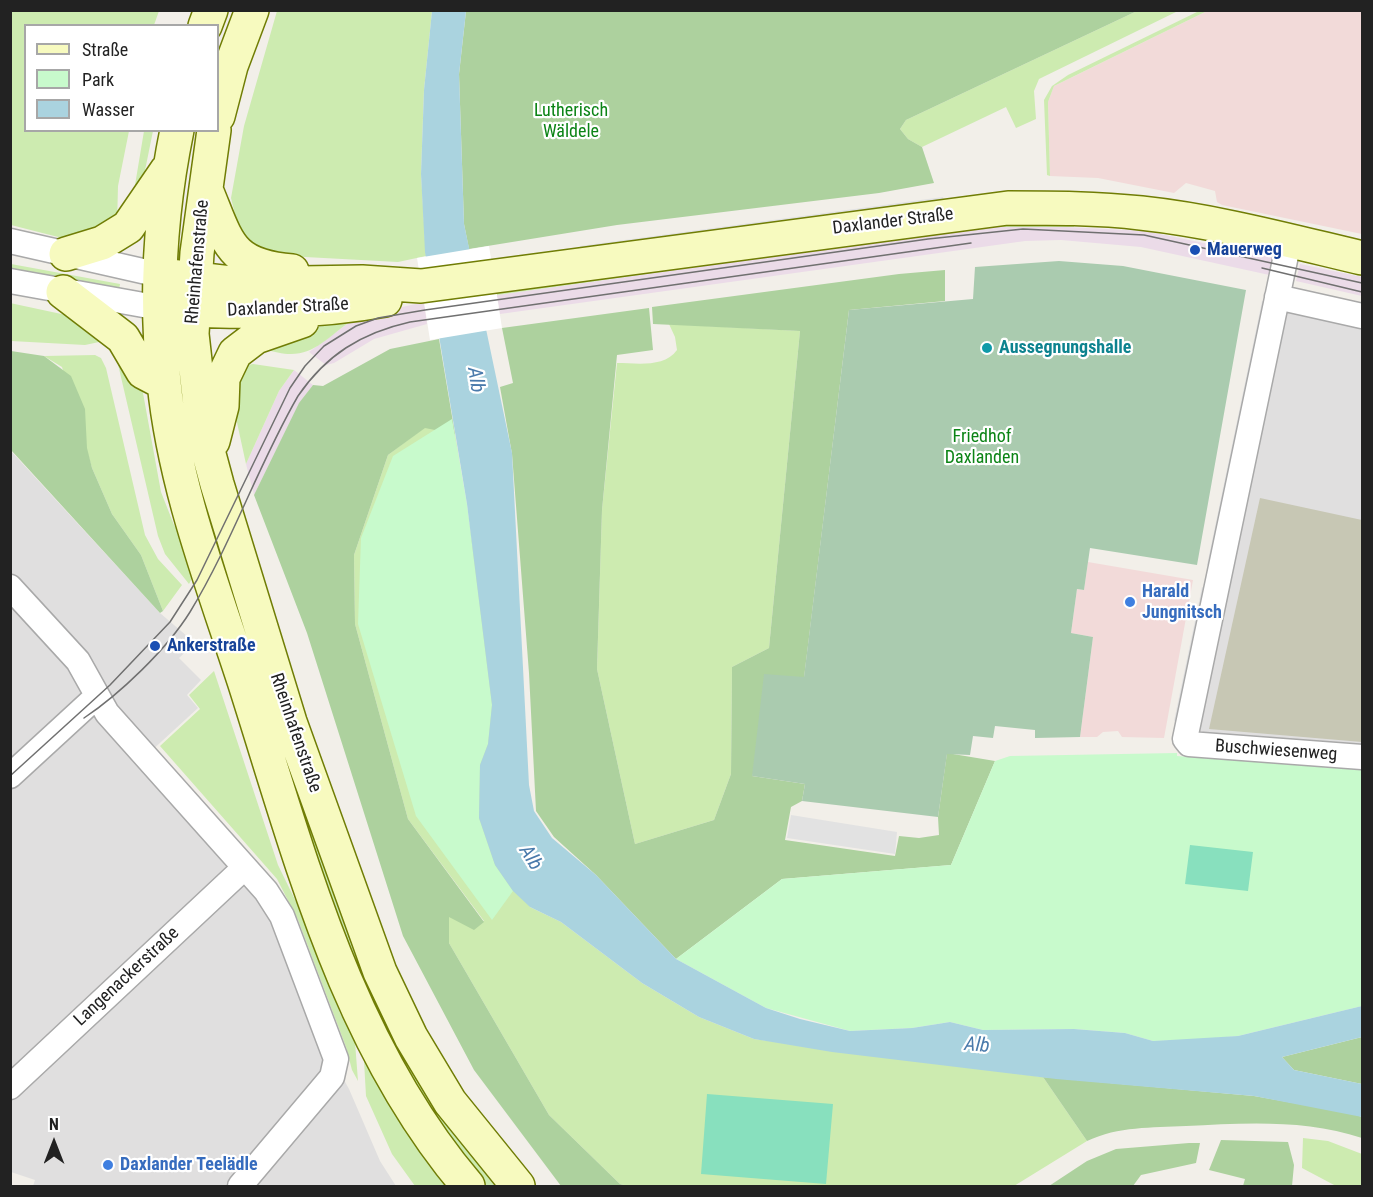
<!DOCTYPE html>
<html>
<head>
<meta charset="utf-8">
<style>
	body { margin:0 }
	#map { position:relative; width:1373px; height:1197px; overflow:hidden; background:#f2efe9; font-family:"Roboto Condensed",sans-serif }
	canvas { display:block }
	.frame { position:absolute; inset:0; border:12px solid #222; pointer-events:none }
	.legend { position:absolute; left:24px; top:24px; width:195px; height:108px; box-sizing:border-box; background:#fff; border:2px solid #a7a7a7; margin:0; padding:8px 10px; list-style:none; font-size:18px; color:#222 }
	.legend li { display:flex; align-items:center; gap:12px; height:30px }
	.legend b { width:30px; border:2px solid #a7a7a7 }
	.north { position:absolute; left:24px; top:1113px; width:60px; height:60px; -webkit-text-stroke:4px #fff; paint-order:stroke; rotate:0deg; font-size:16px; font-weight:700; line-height:24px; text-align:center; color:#222 }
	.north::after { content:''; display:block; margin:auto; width:21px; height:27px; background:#222; clip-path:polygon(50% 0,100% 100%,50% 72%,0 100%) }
</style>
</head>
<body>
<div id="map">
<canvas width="1373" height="1197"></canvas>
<div class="frame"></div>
<ul class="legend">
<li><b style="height:8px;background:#f7fabf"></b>Straße</li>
<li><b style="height:16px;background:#c8facc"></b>Park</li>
<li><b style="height:16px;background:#aad3df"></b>Wasser</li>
</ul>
<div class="north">N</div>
</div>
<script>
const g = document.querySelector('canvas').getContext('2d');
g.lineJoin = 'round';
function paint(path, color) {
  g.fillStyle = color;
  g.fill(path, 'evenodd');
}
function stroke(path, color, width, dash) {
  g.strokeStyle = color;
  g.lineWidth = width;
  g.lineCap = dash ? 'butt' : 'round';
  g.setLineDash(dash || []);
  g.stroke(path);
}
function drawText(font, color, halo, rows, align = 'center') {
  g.font = font + ' "Roboto Condensed",sans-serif';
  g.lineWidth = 4.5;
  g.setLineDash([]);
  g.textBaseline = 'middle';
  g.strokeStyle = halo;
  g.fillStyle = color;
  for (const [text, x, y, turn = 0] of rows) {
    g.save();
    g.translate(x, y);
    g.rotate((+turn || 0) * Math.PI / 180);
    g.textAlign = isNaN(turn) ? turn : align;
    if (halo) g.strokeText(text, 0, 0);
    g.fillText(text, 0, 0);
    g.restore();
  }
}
const residential = new Path2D(`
	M1284,311l78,17v419l-161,-12 -4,-14z
	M10,450l150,163 35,30 -16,15 22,22 -14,15 11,13 -61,56 113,122 26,39 28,83 45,81 31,72 16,25h-363l2,-6 -24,-8z`);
const commercial = new Path2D(`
	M1207,11h155v223l-140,-29 -5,-3 -2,-11 -29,-8 -12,10 -76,-15 -48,-2 -2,-74 6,-16z
	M1088,562l105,18 -29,158 -42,-1 -4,-6 -15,1 -6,5h-17l13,-100 -22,-4 6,-44 7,1z`);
const industrial = new Path2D(`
	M1027,225l118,6 133,27 -4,18 -133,-29 -80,-7 -36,1 -525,73 -3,-19 485,-68z
	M1300,264l62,13v19l-66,-15z
	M424,302l3,22 -53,15 -40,24 -8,2 -17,-13 46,-34z
	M294,370l19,15 -14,19 -45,91 -8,-31 33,-73z`);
const construction = new Path2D(`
	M1260,498l102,22v222l-153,-13z`);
const grass = new Path2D(`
	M11,11h148l-5,14 -128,1v104l103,1 -11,55 -1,39 -51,14 -55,-14z
	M277,11h155l-8,79 -3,84 5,82 -28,6 -130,-7 -22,-15 -7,-9 -8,-33 13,-72z
	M1137,11h41l-139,68 -5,12 2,28 -20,9 -10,-21 -84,40 -14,-8 -8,-10 6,-9z
	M1199,11h8l-153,75 -6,16 2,74 -3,-1 -3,-75 8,-14 16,-11z
	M144,131h9l-13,64 -9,14z
	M1074,223v4h-92l-485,68 -1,-6 460,-63z
	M11,264l109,20 -1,7 -108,-22z
	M10,303l70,15 24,23 -19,4 -74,-4z
	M355,318c-36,25 -46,47 -93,30l31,-15z
	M669,324l131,7 -31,317 -37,19 -1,107 -17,46 -79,24 -38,-175 5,-159 15,-147c20,0 47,5 60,-13l-2,-13z
	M95,355l6,3 5,10 39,167 13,24 24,26 -19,26 -22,-56 -29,-41 -20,-46 -30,-101 -18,-11z
	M117,360l24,22 20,110 13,33 13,19 9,27 -7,13 -24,-30 -7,-18z
	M253,364l41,6 -15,21 -33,73 -10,-46 1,-42 10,-11z
	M425,427l30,7 75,473 31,15 81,61 57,34 55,22 289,38 44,64 -73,45h-387l-7,-2 -71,-69 -100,-172v-27l35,5 -76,-102 -53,-195 -1,-69 34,-100z
	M226,558l111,317 169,311h-20l-83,-116 -69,-157 -112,-347z
	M214,671l64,194 24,49 38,99 15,29 3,39 -6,-11 -6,-23 -48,-127 -21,-41 -117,-133 40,-37 -11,-14z
	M363,1043l92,143h-40l-23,-32 -26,-58z
	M1303,1138l25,3 34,13v32h-26l-34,-18z`);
const forest = new Path2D(`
	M466,11h671l-231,109 -6,9 8,10 14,8 12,36 -55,10 -262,32 -148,24 -5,-25 -5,-150z
	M945,270v31l-96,9 -45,368 -52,98 53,8 -3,17 -11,6 -6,33 110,16 4,-20 20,2 20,-3 -1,-18 9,-64 48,8 -44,104 -169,14 -106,80 -80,-84 -42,-38 -18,-26 -7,-138 -17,-219 -12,-67 13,-4 -11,-55 147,-20 4,42 -36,5 -15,155 -5,159 38,175 79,-24 17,-46 1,-107 37,-19 31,-317 -147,-7 -1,-17 247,-33z
	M439,339l16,95 -30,-6 -37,27 -34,100 1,69 53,195 76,103 -10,8 -25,-13v26l100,172 71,69 7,2h-66l-87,-116 -71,-134 -96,-303 -53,-138 45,-92 14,-18 10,1 67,-37z
	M11,351l33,5 27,20 14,33 2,39 5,20 20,46 29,41 22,56 -3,2 -149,-163z
	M1362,1037v47l-68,-14 -12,-13z
	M1043,1077l211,19 96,17 12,4v21c-56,-19 -118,-15 -176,-12 -35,2 -67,0 -99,15z
	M1221,1140l67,2 6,23 -2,21h-49l2,-7 -36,-9z
	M1189,1143h11l-4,20 -55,12 -8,11h-84l38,-25 29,-12z`);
const cemetery = new Path2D(`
	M1059,261l64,5 123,24 -49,275 -107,-17 -6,42 -7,-1 -6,44 22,4 -13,100 -45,1v-8l-40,-4 -2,12 -20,-2 -3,19 -23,-1 -9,63 -136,-16 3,-17 -53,-8 12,-102 40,3 45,-367 124,-11 2,-32z`);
const park = new Path2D(`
	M452,419l15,85 25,201 -4,39 -8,21 -1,53 16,47 18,26 -21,29 -76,-104 -58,-192 3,-86 32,-82z
	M1177,753v3l185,14v236l-124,30 -45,4 -40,1 -28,-8 -51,-4 -91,1 -33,-8 -38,6 -62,3 -84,-23 -90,-49 106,-80 169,-14 44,-104 15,-5z`);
const pitch = new Path2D(`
	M1190,845l63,7 -5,39 -63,-7z
	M707,1094l126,10 -7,80 -125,-10z`);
const parking = new Path2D(`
	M943,197l2,8 -364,49 -1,-8z
	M1262,301l8,1 -57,264 -6,-1z
	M1202,587l7,2 -28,134 -7,-2z
	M791,815l106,17 -2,22 -108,-16z`);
const water = new Path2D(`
	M432,11h34l-7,63 5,150 48,229 17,332 5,26 18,27 44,37 80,84 90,49 34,11 50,12 62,-3 38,-6 33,8 91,-1 51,4 28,8 85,-5 124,-30v31l-80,20 12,13 68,14v33l-108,-21 -198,-17 -224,-27 -78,-13 -55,-22 -57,-34 -81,-61 -31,-15 -17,-16 -18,-26 -16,-47 1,-53 8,-21 4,-39 -25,-201 -42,-252 -4,-78 3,-84z`);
const pier = new Path2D(`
	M489,246l13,82 -72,12 -13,-82z`);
const street = new Path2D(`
	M10,241l150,34
	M1289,241l-104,498 4,5 173,13
	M10,281l150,27
	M1277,297l85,19
	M10,587l68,74 29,52 159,178 16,25 54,143 -4,18 -92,109
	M10,776l86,-79
	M10,1087l234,-219`);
const secondary = new Path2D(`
	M205,26l6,-16
	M218,116l13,-50 21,-56
	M177,130c-17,83 -22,168 -13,252 10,103 48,201 80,299 56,175 102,362 224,505
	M214,130l-17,123 -5,81 11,98 14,52 73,238 90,250 31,65 39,65 68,84
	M207,192c21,51 23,74 85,79
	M66,254l36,-11 26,-16 39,-57
	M160,275l80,9 122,-2 59,4 587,-78c44,0 89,0 133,5 75,8 149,28 221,45
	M63,292l60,46 20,34 21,11
	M170,309c73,4 143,4 215,-9
	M213,441l9,-35 1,-28 12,-25 21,-16 46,-16`);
const tram = new Path2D(`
	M1262,268l100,24
	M84,718c36,-24 83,-69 106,-106 42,-69 68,-147 108,-216 28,-41 63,-63 112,-74l561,-79
	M10,776l100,-91 60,-63 27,-42 93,-192 15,-22 19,-20 32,-20 22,-8 47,-8 503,-71 95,-10 121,6 218,48`);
const markers = [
	[1195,250,6,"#1a4fb4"],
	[987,348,6,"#0f9aa8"],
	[1130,602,6,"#3f7fe0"],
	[155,646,6,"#1a4fb4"],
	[108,1165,6,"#3f7fe0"]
];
const parkNames = [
	["Lutherisch",571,111],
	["Wäldele",571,132],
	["Friedhof",982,437],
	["Daxlanden",982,458]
];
const streetNames = [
	["Daxlander Straße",893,222,-7],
	["Rheinhafenstraße",198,262,-85],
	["Daxlander Straße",288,308,-3],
	["Rheinhafenstraße",295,733,71],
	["Buschwiesenweg",1276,751,4],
	["Langenackerstraße",127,977,-43]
];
const transitNames = [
	["Mauerweg",1207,250],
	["Ankerstraße",167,646]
];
const cultureNames = [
	["Aussegnungshalle",999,348]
];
const shopNames = [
	["Harald",1142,592],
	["Jungnitsch",1142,613],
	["Daxlander Teelädle",120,1165]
];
const waterNames = [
	["Alb",475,380,81],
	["Alb",530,858,58],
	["Alb",977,1046,5]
];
paint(residential, '#e0dfdf');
paint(commercial, '#f2dad9');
paint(industrial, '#ebdbe8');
paint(construction, '#c7c7b4');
paint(grass, '#cdebb0');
paint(forest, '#add19e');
paint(cemetery, '#aacbaf');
paint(park, '#c8facc');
paint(pitch, '#88e0be');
paint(parking, '#e2e2e2');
paint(water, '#aad3df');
paint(pier, '#fff');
stroke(street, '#a9a9a9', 27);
stroke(secondary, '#707d05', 36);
stroke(street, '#fff', 24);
stroke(secondary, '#f7fabf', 33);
stroke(tram, '#707070', 1.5);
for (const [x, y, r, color] of markers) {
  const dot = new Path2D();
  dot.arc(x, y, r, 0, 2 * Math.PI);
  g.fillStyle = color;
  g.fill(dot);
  stroke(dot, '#fff', 2);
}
drawText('18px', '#0c8416', '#fff', parkNames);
drawText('18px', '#222', '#fff', streetNames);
drawText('bold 18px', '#164399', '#fff', transitNames, 'left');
drawText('bold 18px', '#0d838f', '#fff', cultureNames, 'left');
drawText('bold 18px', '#366cbe', '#fff', shopNames, 'left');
drawText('italic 20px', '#4a7aab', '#fff', waterNames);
</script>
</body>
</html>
